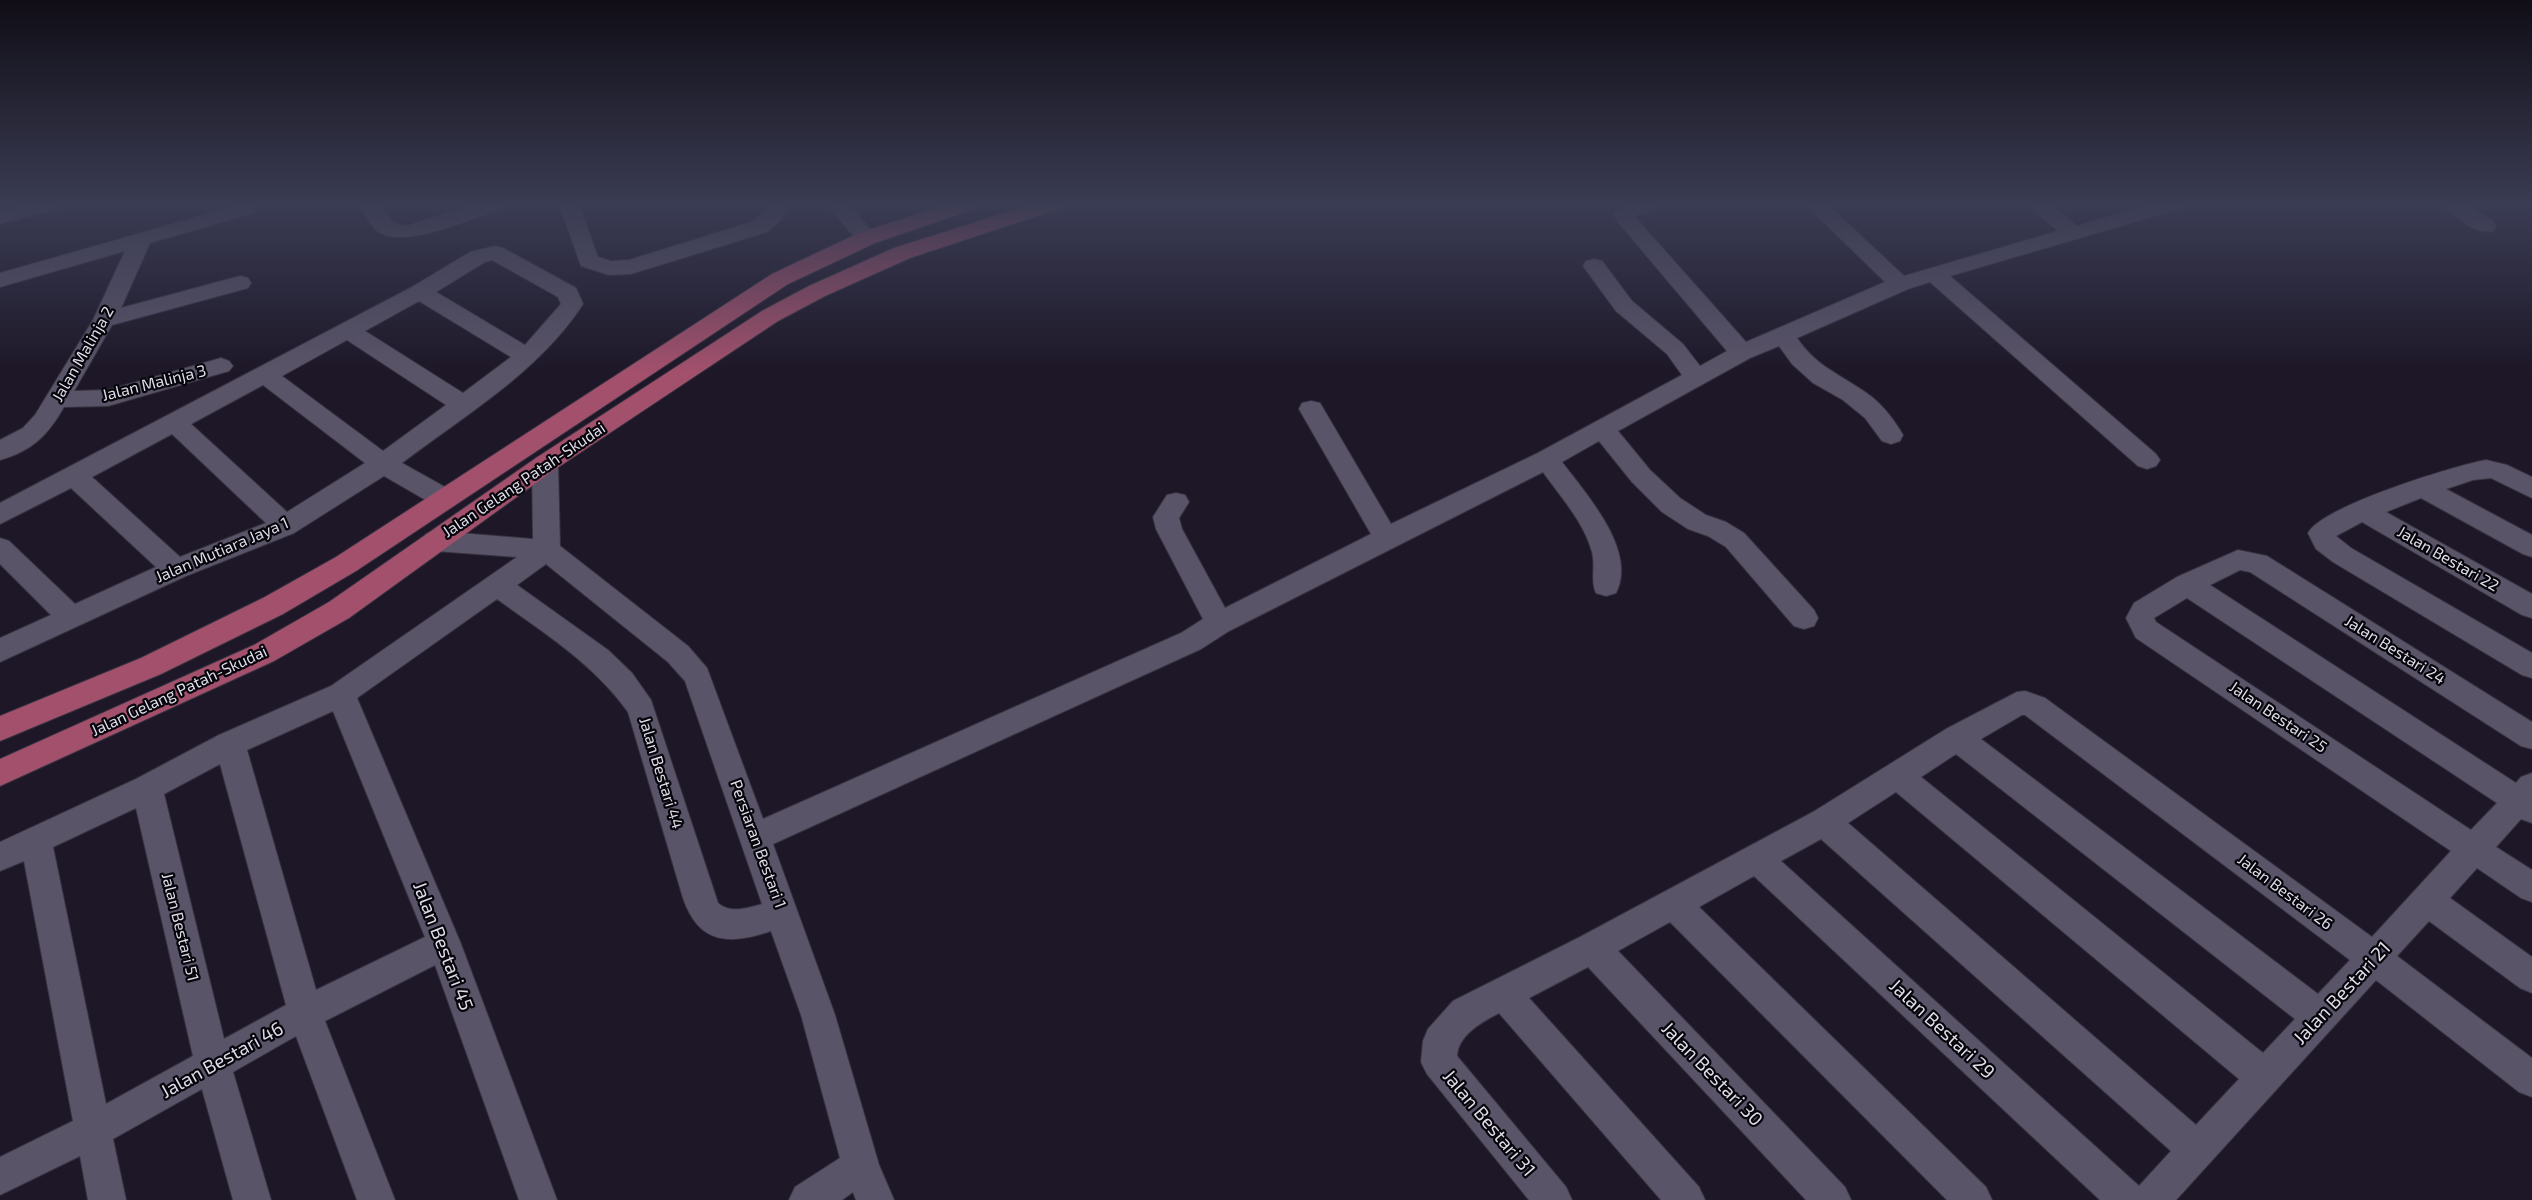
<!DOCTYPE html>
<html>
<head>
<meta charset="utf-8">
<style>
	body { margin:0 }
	canvas { display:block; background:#1d1728 }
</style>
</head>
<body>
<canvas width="2532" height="1200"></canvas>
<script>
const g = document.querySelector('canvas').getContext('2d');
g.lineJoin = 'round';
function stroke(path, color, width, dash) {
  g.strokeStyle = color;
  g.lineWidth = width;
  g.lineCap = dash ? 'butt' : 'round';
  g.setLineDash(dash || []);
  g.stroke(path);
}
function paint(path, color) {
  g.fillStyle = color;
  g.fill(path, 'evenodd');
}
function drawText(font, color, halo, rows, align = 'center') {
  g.font = font + ' "Exo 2",sans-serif';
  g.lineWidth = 4.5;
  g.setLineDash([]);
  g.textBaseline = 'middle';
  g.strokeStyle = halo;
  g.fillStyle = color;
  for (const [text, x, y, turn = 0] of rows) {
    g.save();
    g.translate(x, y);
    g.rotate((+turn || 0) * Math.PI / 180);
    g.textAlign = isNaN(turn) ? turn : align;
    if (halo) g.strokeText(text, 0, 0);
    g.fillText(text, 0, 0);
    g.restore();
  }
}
const minor = new Path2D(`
	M29,204h34l-3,4 -60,16v-12z
	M360,204h20c7,12 11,21 27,22l68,-22h31l-3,4c-29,10 -97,40 -123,25 -10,-6 -15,-20 -20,-29z
	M559,204h20l19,53 13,4 18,-1 122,-38 13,-9 3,-6 -2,-3h20l2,3 -6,13 -14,12 -136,42 -22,1 -28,-9z
	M827,204h21l30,34 -3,5 -8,1 -8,-1z
	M1626,204h29l1,2 -3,4 -18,5v2l111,125 139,-60 -80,-78h22l77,72 154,-45 -31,-27h23l27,22 75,-22h33l-3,4 -232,68 206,178 4,6 -4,6 -9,3 -9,-3 -208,-184 -22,7 -111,49c18,26 36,33 62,50 19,11 33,28 44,47l-3,6 -9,3 -9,-3 -17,-23 -22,-18 -30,-17 -21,-19 -13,-18 -29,12 -132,73 32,39 30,28 26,17 20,7 18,11 70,77 4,8 -4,8 -10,3 -10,-3 -68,-79 -18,-11 -20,-7 -26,-17 -30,-30 -33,-41 -37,21c24,32 76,89 54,131l-10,3 -10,-3c-6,-12 0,-27 -4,-41 -8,-30 -32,-56 -49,-80l-314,159 -28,18 -428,195 62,171 44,150 15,35h-38l-3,-8 -11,8h-53l6,-13 45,-29 -39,-143 -30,-84c-41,14 -72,14 -88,-33l-55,-186c-34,-48 -84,-79 -131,-113l-140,99 104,246 96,256h-38l-84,-235 -110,56 70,179h-38l-61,-164 -63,36 38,128h-38l-31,-111 -89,50 13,61h-38l-8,-44 -80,39v-38l73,-36 -49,-260 -24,10v-29l136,-63 83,-44 112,-49 186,-129 -82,-6 -9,-3 -4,-7 4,-7 9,-3 98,8 -1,-75 4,-6 9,-3 9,3 4,6 2,82 128,100 19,22 56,151 418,-186 22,-14 -47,-90 -3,-12 14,-22 9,-2 9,2 4,7 -10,16 3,11 43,79 146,-74 -72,-125 3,-6 9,-2 9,2 71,121 147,-71 144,-78 -15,-21 -51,-43 -33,-45 3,-5 8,-2 8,2 30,40 51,43 17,22 27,-15 -109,-129 -5,-9 7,-7zM546,564l122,98 17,19 77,223c-14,4 -32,10 -44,-1l-67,-203 -19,-27 -24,-23 -91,-65zM333,711l92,226 -109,53 -69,-240zM220,764l66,241 -62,34 -60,-245zM136,808l57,248 -87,48 -53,-257z
	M2441,204h24l28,17 3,5 -3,5c-18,4 -35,-13 -49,-23z
	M239,205h14l4,4 -4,4 -103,30 -29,65 119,-32 8,2 3,5 -3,5 -136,37 -38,66 34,-1 113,-32 8,3 4,5 -4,5 -121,35 -44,1c-16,28 -32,44 -64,53v-20l23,-12 12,-13 58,-95 32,-69 -125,36v-14z
	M495,246l8,2 73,40 7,16c-44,68 -118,111 -181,159l52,29 4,7 -4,7 -9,2 -9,-2 -52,-30 -90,57 -108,43 -186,86v-24l51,-23 -51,-51v-26l9,3 66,63 81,-37 -85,-79 -71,36v-21l412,-216 58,-35zM492,260l66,37 3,7 -36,41 -89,-53 49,-30zM419,301l92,56 -48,36 -98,-62zM347,340l99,65 -63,46 -101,-75zM263,385l102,78 -78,49 -96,-88zM172,434l94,89 -86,34 -88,-80z
	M2486,460l21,5 25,12v21l-41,-20 -18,2 -27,9 86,46v22l-9,-3 -102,-56 -35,14 146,82v24l-10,-3 -160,-93 -26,14 15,12 181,105v25l-10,-3 -189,-113 -17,-13 -8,-16c15,-27 145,-67 178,-73z
	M2238,550l29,6 265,166v27l-11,-3 -271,-174 -10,-2 -30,15 306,198 5,-6 11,-4v50l-11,-4 -25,28 36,23v32l-11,-4 -44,-30 -27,30 82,59v36l-12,-5 -91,-67 -32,35 135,102v39l-13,-5 -143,-112 -200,220h-76l-346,-324 -55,31 287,280 6,13h-45l-277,-278 -52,29 227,236 6,13h-45l-218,-233 -59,31 170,189 6,13h-44l-162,-187c-17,9 -41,22 -42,43l109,131 6,13h-43l-102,-126 -6,-12 2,-21 5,-12 25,-28 127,-64 233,-125 133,-83 71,-37 8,-1 20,7 327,239 79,-86 -315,-213 -10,-20 8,-15 43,-26zM2187,598l310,205 -26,27 -315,-208 -2,-4zM2022,715h3l325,245 -32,34 -337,-255zM1956,754l339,265 -32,34 -342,-276zM1896,792l343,287 -43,46 -348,-302zM1821,839l350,312 -32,35 -358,-325z`);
const major = new Path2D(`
	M949,204h31l-3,4 -102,35 -87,41 -432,287 -73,43 -122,60 -161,67v-25l141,-58 122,-60 73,-41 436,-283 87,-41z
	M1033,204h31l-3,4 -151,50 -85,38 -47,25 -224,149 -205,148 -75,43 -274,125v-27l254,-114 75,-43 207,-144 226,-147 47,-25 85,-38z`);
const streetNames = [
	["Jalan Malinja 2",83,354,-60],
	["Jalan Malinja 3",154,383,-14],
	["Jalan Gelang Patah-Skudai",524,480,-34],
	["Jalan Mutiara Jaya 1",222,550,-23],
	["Jalan Bestari 22",2448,559,30],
	["Jalan Bestari 24",2395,650,32],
	["Jalan Gelang Patah-Skudai",179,691,-25],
	["Jalan Bestari 25",2278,717,34],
	["Jalan Bestari 44",661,773,73],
	["Persiaran Bestari 1",758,844,70],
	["Jalan Bestari 26",2285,892,37],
	["Jalan Bestari 51",180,927,76]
];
const nearStreetnames = [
	["Jalan Bestari 45",443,946,69],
	["Jalan Bestari 21",2342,993,-47],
	["Jalan Bestari 29",1942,1029,43],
	["Jalan Bestari 46",222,1060,-29],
	["Jalan Bestari 30",1712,1074,46],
	["Jalan Bestari 31",1489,1123,50]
];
stroke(minor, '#373340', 2);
stroke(major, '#373340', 2);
paint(minor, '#5a5468');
paint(major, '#a3506c');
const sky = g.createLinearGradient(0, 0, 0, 372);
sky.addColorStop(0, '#100d16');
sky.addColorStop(0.55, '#3a3c53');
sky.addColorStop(1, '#3a3c5300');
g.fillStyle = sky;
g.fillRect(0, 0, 2532, 372);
drawText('16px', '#dfdce8', '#06050b', streetNames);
drawText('19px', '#dfdce8', '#06050b', nearStreetnames);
</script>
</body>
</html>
